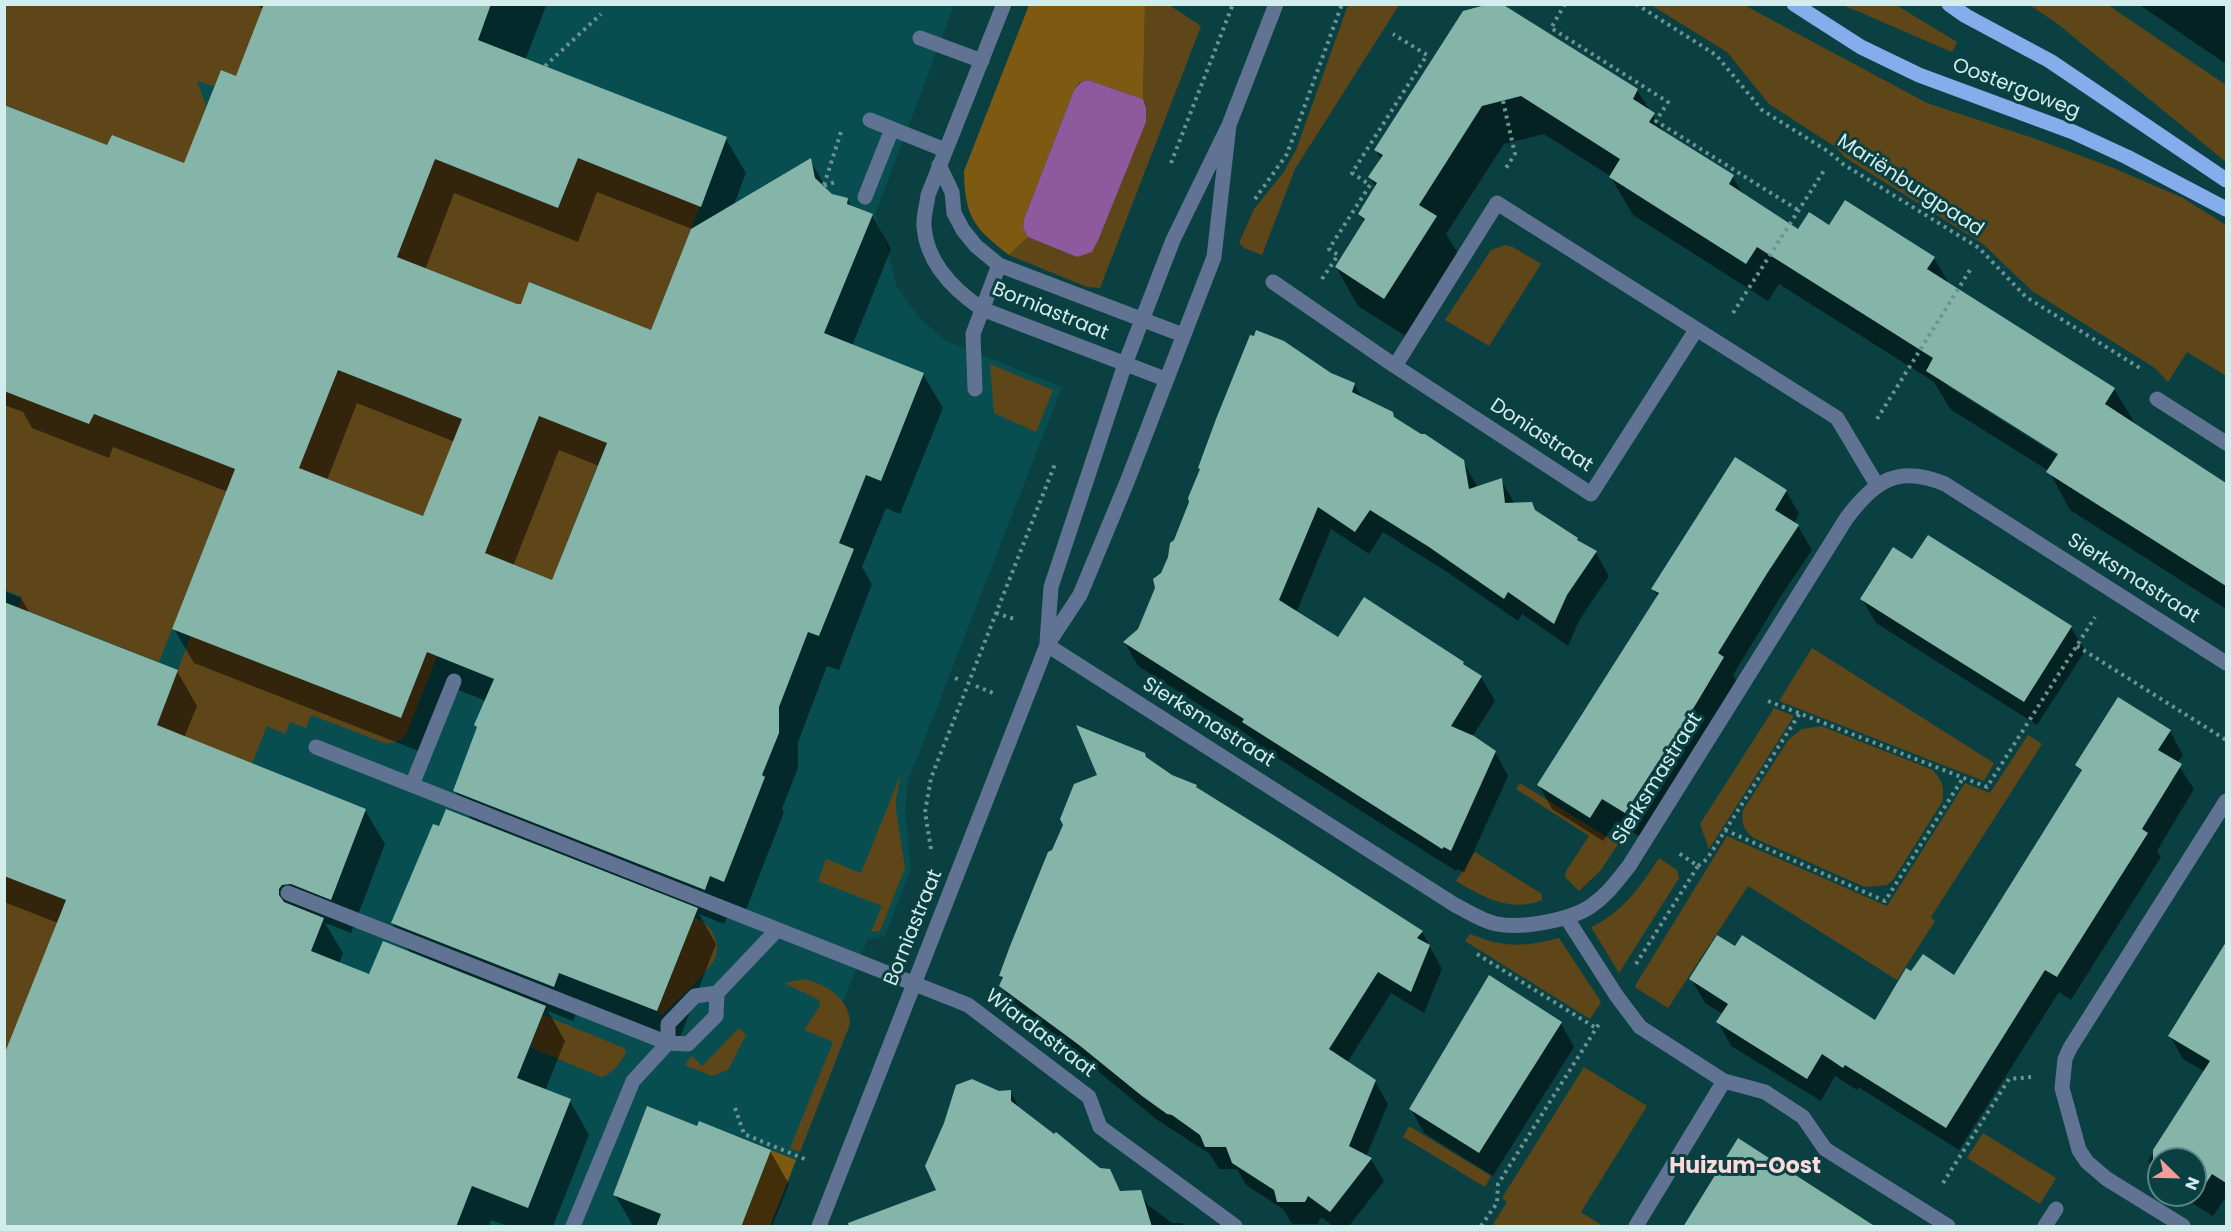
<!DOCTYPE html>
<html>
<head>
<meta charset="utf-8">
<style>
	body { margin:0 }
	#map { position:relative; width:2231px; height:1231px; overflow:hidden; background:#0b4042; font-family:Poppins,sans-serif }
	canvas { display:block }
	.frame { position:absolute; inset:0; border:6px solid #d3ecec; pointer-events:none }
	.north { position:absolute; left:2147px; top:1147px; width:60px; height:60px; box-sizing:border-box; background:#0b4042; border:2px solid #5b8586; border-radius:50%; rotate:113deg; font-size:16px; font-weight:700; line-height:24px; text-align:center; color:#d3ecec }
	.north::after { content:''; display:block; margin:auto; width:21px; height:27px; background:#f59b9c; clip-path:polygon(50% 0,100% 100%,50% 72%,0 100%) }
</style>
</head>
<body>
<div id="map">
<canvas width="2231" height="1231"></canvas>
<div class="frame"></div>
<div class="north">N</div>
</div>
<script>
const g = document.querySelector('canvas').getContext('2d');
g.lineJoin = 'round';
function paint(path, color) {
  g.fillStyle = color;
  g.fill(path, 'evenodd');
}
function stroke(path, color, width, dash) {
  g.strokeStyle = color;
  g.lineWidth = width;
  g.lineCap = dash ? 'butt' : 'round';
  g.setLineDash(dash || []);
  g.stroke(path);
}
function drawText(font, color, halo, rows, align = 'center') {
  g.font = font + ' Poppins,sans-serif';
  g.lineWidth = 6;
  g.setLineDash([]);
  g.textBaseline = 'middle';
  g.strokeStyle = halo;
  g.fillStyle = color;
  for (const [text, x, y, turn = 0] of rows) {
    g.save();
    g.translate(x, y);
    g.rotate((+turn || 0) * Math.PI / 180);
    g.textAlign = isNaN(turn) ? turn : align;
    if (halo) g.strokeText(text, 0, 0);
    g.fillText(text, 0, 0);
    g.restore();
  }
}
const built = new Path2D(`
	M5,5h949l-79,210 11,29 10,41 24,34 27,22 115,46 -154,394 -3,28 6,60 -26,67 -18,4 -24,62 7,16v7l-79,201h-766z`);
const green = new Path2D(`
	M4,5h315l-83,71 -15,-6 -7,16 -17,-5 9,25 -11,31 37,45 -120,-47 -5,10 -102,-40z
	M1145,5h24l32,21 -101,262 -13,-1 -78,-32 19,-18 49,20 69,-149 -3,-9z
	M1348,5h51l-104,164 -33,86 -18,-7 -5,-5 15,-34 29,-36 13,-23z
	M1651,5h93l183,98 106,35 78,29 72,31 43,27v151l-39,-24 -19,30 -13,-14 -123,-77 -49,-47 -137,-86 -12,-12 -65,-42 -42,-52z
	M1843,5h53l61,37 -5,10z
	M2030,5h78l118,80v77l-167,-137z
	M578,158l122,48 -148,374 -72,-29 11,-12 48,-123 17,6 44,-112 -70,-28 -9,22h-4l-120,-47 37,-98 124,49z
	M1505,245l8,2 28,17 -52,82 -44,-26 46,-70z
	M319,363l152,59 -48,94 -142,-55z
	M990,364l63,26 -17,42 -42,-19z
	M4,379l7,14 78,31 5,-10 141,55 -76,193 -141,-55 4,-10 -17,-7z
	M191,636l210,82 26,-66 10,4 -31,79c-6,6 -15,10 -24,7l-71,-27 -5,13 -16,-6 -5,12 -18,-8 -15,37 -108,-6z
	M1812,648l182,115 -10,18 -205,-80z
	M1774,708l20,8 -85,133 -9,-25z
	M1821,726l112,44c9,10 12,19 9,32l-49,78 -6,5 -22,2 -111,-49c-11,-8 -13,-15 -11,-28l46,-71 13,-10z
	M2028,735l14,9 -111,173 4,4 -38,59 -149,-94 -80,122 -32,-20 -1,-2 92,-150 160,70 78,-123 25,10z
	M901,774l-5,25v11l9,58 -25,63 -9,1 11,-26 -64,-25 8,-22 35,14z
	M1520,783l98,61 -17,26 -22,21 -14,-14 1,-6 23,-35 -73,-47z
	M1475,852l67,42v6c-32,13 -59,-3 -86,-19z
	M1659,858l18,12 2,8 -60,95 -28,-46c31,-14 50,-41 68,-69z
	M5,876l61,24 -61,155z
	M603,882l97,38c13,8 22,24 14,40 -6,12 -40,43 -52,55l-5,-2 31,-80z
	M1470,934c34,14 54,13 89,4l42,64 -11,17 -125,-78z
	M805,979c22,6 45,20 45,45l-50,128 -10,-4 43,-106 -29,-12 16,-24 -1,-6 -35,-17z
	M543,1015l81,33 2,3c-3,10 -15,24 -25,26l-71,-30z
	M739,1028l7,7 -18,35 -16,6 -27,-11 7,-9 10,10z
	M1584,1067l63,39 -66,106 22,14h-111l15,-24 -5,-4z
	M1409,1126l82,50 -6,11 -82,-50z
	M1983,1133l73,45 -16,26 -73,-46z`);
const forest = new Path2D(`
	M1029,5h116l-2,94 -55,-19 -8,2 -6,8 -50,129 -1,9 5,9 -19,18c-36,-28 -44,-38 -45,-84z
	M771,1150l25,10 -26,66h-30z`);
const water = new Path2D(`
	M1088,80l55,19 3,9v14l-47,116 -7,14 -15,5 -49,-20 -5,-9 1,-9 50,-129 7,-8z`);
const shadow = new Path2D(`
	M253,4h294l-22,56 201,79 20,34 -12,32 76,-45 20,34 18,6 4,7 20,8 19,34 -39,97 71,28 20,34 -43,106 -14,-6 -24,59 10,17 -33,86 -12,-4 -29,76v26l-16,41 2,3 -40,103 -14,-5 -6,14 -25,-10 17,30 -39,101 -98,-38 -6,14 -25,-10 17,30 -20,50 25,10 19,34 -36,91h-45l-17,-6 -2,6h-485l54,-303 -54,-21v-311l17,7 9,16 147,57 20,35 -13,32 181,72 20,34 -34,89 -26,-10 18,30 -4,11 31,12 40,-23 -18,-30 48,-95 32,-7 -17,-30 31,-90 -40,-16 -25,67 -227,-89 -20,-34 54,-137 -115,-45 -4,11 -77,-30 -9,-16 -19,-7v-299l104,41 77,18 52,-87 27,-69zM597,192l95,37 -40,103 -136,-26 -91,-36 29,-77 124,49zM357,403l98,39 -31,75 -97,-37zM559,450l40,16 -46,116 -40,-16z
	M2140,4h86v60l-85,-58z
	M1463,12l174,78 28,44 68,43 11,19 55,35 31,-4 104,31 15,26 165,105 22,36 90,58v126l-156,-99 -21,-39 -99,-62 -16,-27 -155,-98 -11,17 -135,-86 -23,-39 -66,-42 -40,10 -58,90 13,21 -52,82 -49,-31 -22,-39 29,-44 -6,-9 17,-27 -6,-10 11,-17 -5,-10zM1947,382l118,75 -2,2 -115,-73z
	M1330,374l24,10 9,15 29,14 4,7 67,41 15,27 23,-8 14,24 21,8 60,41 13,23 -29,43 -12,27 -46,-32 -4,7 -74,-51 -61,-38 -14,22 -38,-25 -35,84 42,26 125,24 3,4 15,10 14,24 -23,36 23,15 13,24 -44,97 -6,-4 -2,2 -199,-126 -3,-6 -116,-73 -13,-23 14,-13 23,-56z
	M1786,491l13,23 -5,10 4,2 14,24 -31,46 -48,79 4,7 -98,154 -23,-14 -13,19 -51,-32 -13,-24 119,-188 -5,-8z
	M1913,561l158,66 14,24 -48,74 -161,-102 -14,-24z
	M2170,731l13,24 -6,8 17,26 -37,62 4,6 -90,143 -12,-8 -100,158 -101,-63 -1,3 -22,-14 -14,25 -90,-55 -13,-24 5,-8 -18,-11 -14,-24 185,43 36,-49 42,4 128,-204 -5,-8z
	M1147,759l24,17 25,10 3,5 223,141 20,37 -18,44 -33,-20 -44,70 28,18 13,23 -22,53 5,2 13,22 -35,45h-16l-12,-9 -3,7h-26l-9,-15 -37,-24 -9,-16h-18l-9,-15 -54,-35 -63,-52 -79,-59 -13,-23 2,-4 -3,-6z
	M2226,946v251l-13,19 -34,-21h16v-36h-36v20l-11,-18 57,-89 -22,-13 -13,-23z
	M1561,1023l13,24 -81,129 -69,-43 -13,-24z
	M1010,1091l11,20 79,59 9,1 13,22 18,-1 8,13 24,18h10l2,3h-279l33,-35 60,-98z
	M770,1151l19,33 -17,42h-139l-18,-31z`);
const building = new Path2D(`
	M264,4h227l-13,36 249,97 -26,70 -123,-49 -20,50 -123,-49 -38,98 120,47h4l8,-22 122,48 40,-101 120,-71 4,20 17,16 16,4 -1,6 26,10 -49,119 100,40 -43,108 -15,-6 -27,68 15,6 -35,87 -11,-4 -29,75v26l-17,42 3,2 -41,105 -14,-6 -5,14 -252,-99 24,-64 -3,-2 20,-46 -67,-27 -26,66 -229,-89 63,-160 -141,-55 -5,10 -85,-33v-286l103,40 5,-10 72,28 37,-93 15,6zM338,370l124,49 -39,97 -124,-48zM539,416l68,27 -55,137 -67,-27z
	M1489,4h13l136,85 -5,10 22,14 -6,9 85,53 -5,9 69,45 11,-17 20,13 16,-25 90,57 -8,12 188,119 -10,16 121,79v103l-180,-114 12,-18 -132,-83 7,-13 -176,-111 -11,17 -137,-87 11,-18 -99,-63 -39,10 -63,99 18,11 -53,83 -49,-32 30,-48 -7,-5 19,-31 -9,-6 15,-22 -9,-5 89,-139z
	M1256,330l28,11 47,32 24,10 -3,9 41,20 1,5 27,17h4l39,26 5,29 33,-11 3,25 27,-1 3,8 43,28 -1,2 20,11 -30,44 -13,29 -46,-32 -4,7 -75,-52 -59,-37 -15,22 -37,-25 -39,93 59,37 26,-40 100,65 -1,2 19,12 -31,50 23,10 22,15 -45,100 -7,-4 -2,2 -121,-77 -79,-50 2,-3 -121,-77 15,-13 17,-41 -2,-9 8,-6 7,-16 2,-14 4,-3 15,-38 -1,-4 12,-29 -2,-1 18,-49 34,-84 4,1z
	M1735,457l52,33 -12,20 24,15 -31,47 -50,81 6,4 -28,47 -71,109 -23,-14 -12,19 -53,-33 122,-192 -8,-4z
	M1928,535l144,91 -48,76 -164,-103 33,-52 19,12z
	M4,602l174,68 -21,55 209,84 -35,91 -40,-16 -9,1 -3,4v6l5,7 40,16 -13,33 58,23 14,-33 163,65 -29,72 54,21 -43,109 -56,-22 -16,41h-452v-172l62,-155 -62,-24z
	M2118,697l53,33 -13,20 24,14 -40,65 6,4 -91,144 -12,-7 -99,158 -101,-63 -2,3 -21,-14 -15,25 -91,-57 12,-18 -39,-25 28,-44 18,11 7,-11 133,85 31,-52 5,3 12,-17 31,21 128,-205 -7,-5z
	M1076,725l69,28 1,4 26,18 25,10 -1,2 87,54 140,90 -6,7 13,7 -19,47 -33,-20 -49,77 47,31 -27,66 23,12 -42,54 -22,-16 -3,6h-28l-3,-12 -42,-27 -6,-16h-21l-5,-12 -28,-20 -5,-1 -25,-18 -63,-51 -80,-59 4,-9 -4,-1 11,-30 38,-94 4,-2 11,-25 -3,-6 14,-35 23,-9z
	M446,809l252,99 -41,103 -98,-38 -5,14 -163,-64 42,-99 6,2z
	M2226,942v241l-14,-9 -13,20 -4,-3v-32h-36v10l-6,-4v-15l57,-89 -42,-25z
	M1489,975l73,47 -83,131 -70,-44z
	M972,1079l27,12 12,-1v11l43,33 2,-2 44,36 10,1 10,22 21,-1 11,37h-303l-1,-4 88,-33 -11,-24 19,-43 12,-38z
	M647,1106l50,20 2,-5 72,29 -30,77h-85l5,-13 -48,-19z
	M1738,1138l138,89h-193z`);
const path = new Path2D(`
	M1565,4l-14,24 117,74 -12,19 142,89
	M1636,4l80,51 46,55 67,42 14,12 136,84 47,49 117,73
	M545,66l56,-52
	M1503,101l12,53 -11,17
	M1171,163l62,-159
	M824,185l17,-53
	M824,186l11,-4
	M1255,199l32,-45 55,-150
	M1322,279l16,-24 -9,-6 41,-64 -18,-12 75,-118 -34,-21
	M1733,313l92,-144
	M1877,419l93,-149
	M996,613l21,7
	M2077,646l149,94
	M955,678l5,2
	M976,686l17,7
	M1768,701l219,86 108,-170
	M1725,830l160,71 78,-123
	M931,849l-6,-37 6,-34 124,-314
	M1698,866l9,-7 93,-146
	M1477,954l119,74
	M1636,964l62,-98 -21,-14
	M735,1108l9,26 63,26
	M1943,1183l66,-104 22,-2
	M1481,1226l16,-23 1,-19 101,-160`);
const minor = new Path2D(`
	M1004,4l-76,191c-1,10 -5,22 -4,32 3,37 30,63 58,82l183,70
	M920,38l62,23
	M870,120l75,30
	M939,165l13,27 2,21 9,17 13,16 23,19 184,70
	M865,197l27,-68
	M1273,282l122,84
	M1696,330l-105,164 -196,-128 102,-163 340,215 40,67
	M975,389l-2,-55 26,-69
	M2157,399l69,44
	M1047,642l4,-55 74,-223 48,-124 56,-115 47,-121
	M1047,645l408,260c14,7 27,16 42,19 24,5 74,-4 94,-18 16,-11 26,-25 38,-40l217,-347c28,-38 52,-55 99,-35l281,179
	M316,747l652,258 121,92 11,30 135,99
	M412,785l42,-104
	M288,893l380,150 20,1 28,-28 1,-23
	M1566,917l50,78 24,32 84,54 -88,145
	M1724,1081l41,11 38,25 22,32 123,77
	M573,1226l60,-145 35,-38v-19l27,-28 22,-3 59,-62
	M819,1226l228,-581 33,-50 47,-113 87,-225 15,-132
	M2045,1226l11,-17
	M2183,1226l-76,-47 -20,-17 -8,-12 -17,-62 3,-29 5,-11 156,-247`);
const major = new Path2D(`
	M1794,4l67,43 58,28 154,57 54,25 99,52
	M1949,4l17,12 84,45 176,119`);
const streetNames = [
	["Oostergoweg",2016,89,21],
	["Mariënburgpaad",1910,186,33],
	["Borniastraat",1050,312,22],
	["Doniastraat",1541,436,33],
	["Sierksmastraat",2133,579,32],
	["Sierksmastraat",1208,723,32],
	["Sierksmastraat",1658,779,-58],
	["Borniastraat",914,928,-68],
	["Wiardastraat",1040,1034,37]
];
const quarterNames = [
	["Huizum-Oost",1745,1167]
];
paint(built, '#084e50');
paint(green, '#5f4618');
paint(forest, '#7d5912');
paint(water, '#8e599d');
paint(shadow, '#0007');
paint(building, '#85b4a9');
stroke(path, '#6b9394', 4, [3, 4.5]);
stroke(minor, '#607392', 15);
stroke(major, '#85adeb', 15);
drawText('20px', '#d3ecec', '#0b4042', streetNames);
drawText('bold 22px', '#fedada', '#0b4042', quarterNames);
</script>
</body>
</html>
